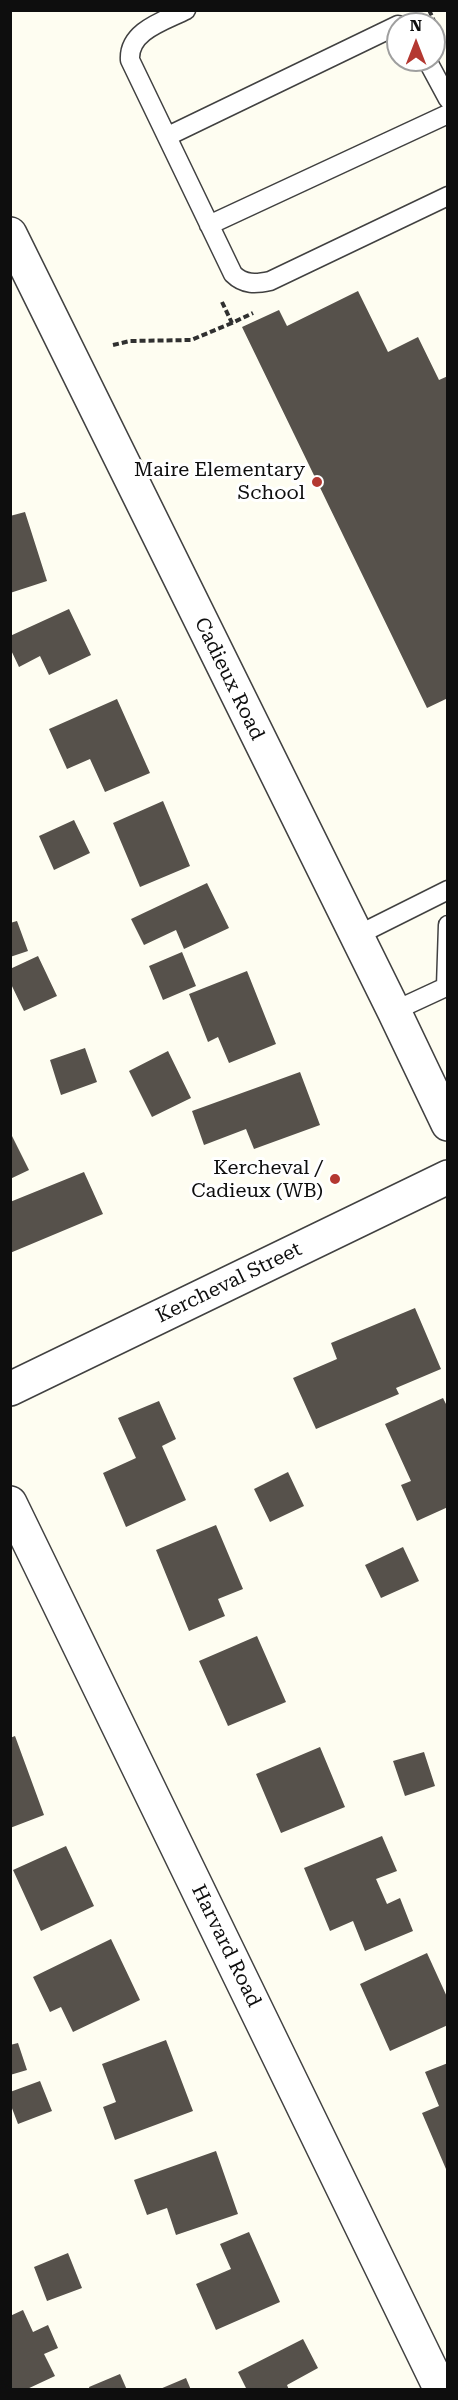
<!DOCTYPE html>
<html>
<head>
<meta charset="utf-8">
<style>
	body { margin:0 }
	#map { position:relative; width:458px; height:2400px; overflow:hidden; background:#fefdf1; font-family:"Roboto Serif",serif }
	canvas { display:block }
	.frame { position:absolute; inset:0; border:12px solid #0e0e0e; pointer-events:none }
	.north { position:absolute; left:386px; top:12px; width:60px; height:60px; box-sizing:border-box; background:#fff; border:2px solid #9f9f9f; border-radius:50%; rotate:0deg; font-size:16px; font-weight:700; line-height:24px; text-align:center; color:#0e0e0e }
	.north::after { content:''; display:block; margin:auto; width:21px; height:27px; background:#b43831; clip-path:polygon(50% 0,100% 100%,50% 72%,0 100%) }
</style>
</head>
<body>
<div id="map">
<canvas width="458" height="2400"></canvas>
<div class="frame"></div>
<div class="north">N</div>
</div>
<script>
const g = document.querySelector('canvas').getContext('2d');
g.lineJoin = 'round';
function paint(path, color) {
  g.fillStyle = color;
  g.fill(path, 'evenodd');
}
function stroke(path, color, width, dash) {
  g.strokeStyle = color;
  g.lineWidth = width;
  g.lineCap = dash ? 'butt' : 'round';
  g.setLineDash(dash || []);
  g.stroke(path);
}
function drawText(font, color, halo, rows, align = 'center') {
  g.font = font + ' "Roboto Serif",serif';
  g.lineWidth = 6;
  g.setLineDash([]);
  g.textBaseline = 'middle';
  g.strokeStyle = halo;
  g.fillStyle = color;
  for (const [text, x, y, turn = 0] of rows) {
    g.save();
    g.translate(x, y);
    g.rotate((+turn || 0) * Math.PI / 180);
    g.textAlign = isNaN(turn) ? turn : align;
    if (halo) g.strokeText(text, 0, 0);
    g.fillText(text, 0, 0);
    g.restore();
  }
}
const building = new Path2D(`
	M358,291l30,61 30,-15 21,43 9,-4v322l-21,10 -185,-381 37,-17 8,16z
	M25,512l22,69 -37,12v-77z
	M69,609l22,46 -42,20 -9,-19 -21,11 -9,-19v-12z
	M117,699l33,74 -45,19 -15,-33 -23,10 -18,-40z
	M163,801l27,65 -50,21 -27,-64z
	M74,820l16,33 -36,17 -15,-34z
	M207,883l22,45 -45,21 -8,-19 -32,15 -13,-26z
	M17,921l11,30 -18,6v-34z
	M182,952l14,34 -33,14 -14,-34z
	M38,956l19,40 -33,15 -14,-29v-13z
	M247,971l29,73 -47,19 -11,-26 -10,5 -19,-48z
	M85,1048l12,34 -36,13 -11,-35z
	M168,1051l23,47 -39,19 -23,-46z
	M300,1072l20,53 -66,24 -8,-20 -42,16 -12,-34z
	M10,1132l19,38 -19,9z
	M84,1172l19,42 -93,39v-51z
	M415,1308l26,61 -45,19 3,6 -83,35 -23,-51 44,-19 -6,-16z
	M443,1398l5,10v99l-31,14 -16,-36 10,-4 -26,-57z
	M159,1401l17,38 -14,7 24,54 -60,27 -23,-54 33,-15 -18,-40z
	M288,1472l16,34 -34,16 -16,-33z
	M216,1525l27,64 -25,10 7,17 -36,15 -33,-81z
	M403,1547l16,34 -38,17 -16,-33z
	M257,1636l29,66 -58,24 -29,-65z
	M15,1736l29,79 -34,13v-90z
	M320,1747l25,60 -64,26 -25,-59z
	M424,1752l11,34 -30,10 -12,-35z
	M382,1836l15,35 -21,8 11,25 13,-6 13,33 -48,20 -12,-30 -23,10 -26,-63z
	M66,1846l28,60 -53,25 -28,-61z
	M111,1939l29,61 -67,32 -12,-25 -11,5 -17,-35z
	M427,1953l21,46v26l-58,26 -30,-67z
	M166,2040l27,71 -78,29 -12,-33 13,-5 -14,-38z
	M18,2043l9,27 -17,5v-30z
	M448,2063v105l-2,1 -24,-56 17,-7 -14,-34z
	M40,2081l12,30 -34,13 -8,-21v-11z
	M216,2151l22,63 -62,21 -9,-27 -20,7 -13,-35z
	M249,2232l31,70 -64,28 -20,-46 35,-15 -11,-25z
	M68,2253l14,35 -35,13 -13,-34z
	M23,2310l10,22 15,-7 10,23 -14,6 11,22 -30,14h-15v-74z
	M303,2339l15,29 -31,17 2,5h-42l-9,-18z
	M120,2374l7,16h-37l-1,-3z
	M186,2378l5,12h-31v-1z`);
const path = new Path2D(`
	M429,10l11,24
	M222,302l10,21 21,-10
	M113,345l17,-4 61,-1 41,-17`);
const service = new Path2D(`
	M186,10c-22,11 -58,21 -56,50l103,214c11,11 23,10 37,7l178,-85
	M427,60l21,39
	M168,136l230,-111
	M209,225l239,-111
	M356,936l92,-46
	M446,986l2,-61
	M394,1011l54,-25`);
const minor = new Path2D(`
	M10,1503l431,887`);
const tertiary = new Path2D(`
	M10,234l384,777 54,113
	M10,1389l438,-212`);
const markers = [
	[317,482,6,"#b43831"],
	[335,1179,6,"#b43831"]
];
const poiNames = [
	["Maire Elementary",305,470],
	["School",305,493],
	["Kercheval /",323,1168],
	["Cadieux (WB)",323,1191]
];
const streetNames = [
	["Cadieux Road",229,679,64],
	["Kercheval Street",229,1283,-26],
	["Harvard Road",226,1946,64]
];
paint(building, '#56514b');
stroke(service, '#414141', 21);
stroke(minor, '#414141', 36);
stroke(tertiary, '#414141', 36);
stroke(path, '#303030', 4, [6, 3]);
stroke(service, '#fff', 18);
stroke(minor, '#fff', 33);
stroke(tertiary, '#fff', 33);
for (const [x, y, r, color] of markers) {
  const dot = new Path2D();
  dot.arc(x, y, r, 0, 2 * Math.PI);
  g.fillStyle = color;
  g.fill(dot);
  stroke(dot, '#fff', 2);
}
drawText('20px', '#0e0e0e', '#fff', poiNames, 'right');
drawText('20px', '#0e0e0e', '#fff', streetNames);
</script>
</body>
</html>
